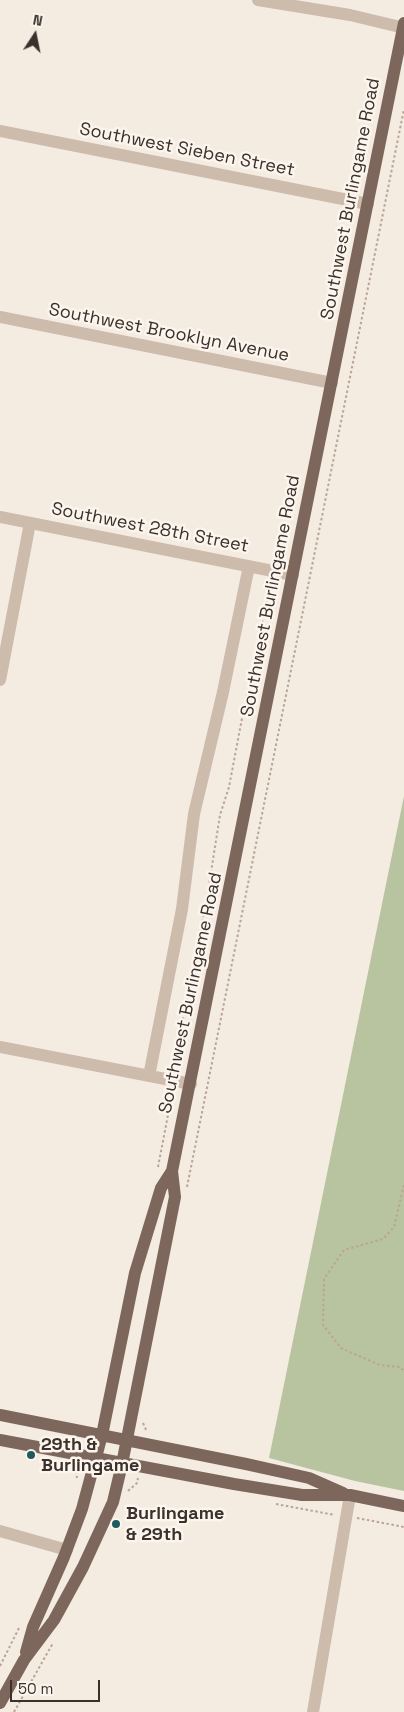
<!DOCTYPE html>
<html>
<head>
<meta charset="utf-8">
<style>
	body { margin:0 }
	#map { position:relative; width:404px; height:1712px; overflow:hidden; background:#f4ebe1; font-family:"Space Grotesk",sans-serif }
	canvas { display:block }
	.north { position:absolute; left:10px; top:10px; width:50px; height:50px; -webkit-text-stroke:4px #fbf5ee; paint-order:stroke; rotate:11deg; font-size:14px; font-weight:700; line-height:20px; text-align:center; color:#3b302b }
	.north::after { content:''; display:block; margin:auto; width:18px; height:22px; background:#3b302b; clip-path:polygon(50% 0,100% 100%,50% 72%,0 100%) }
	.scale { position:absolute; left:10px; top:1680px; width:90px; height:22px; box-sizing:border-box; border:2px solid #3b302b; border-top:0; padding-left:6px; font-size:15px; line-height:18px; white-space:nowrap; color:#3b302b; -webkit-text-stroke:4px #fbf5ee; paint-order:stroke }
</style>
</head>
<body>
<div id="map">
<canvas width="404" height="1712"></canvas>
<div class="north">N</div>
<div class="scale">50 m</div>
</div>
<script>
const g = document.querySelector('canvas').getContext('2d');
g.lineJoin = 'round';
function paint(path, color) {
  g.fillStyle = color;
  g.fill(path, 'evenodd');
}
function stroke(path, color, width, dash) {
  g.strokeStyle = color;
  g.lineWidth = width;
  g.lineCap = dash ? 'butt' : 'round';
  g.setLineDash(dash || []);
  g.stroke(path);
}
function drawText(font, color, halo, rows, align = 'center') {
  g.font = font + ' "Space Grotesk",sans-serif';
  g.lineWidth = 5;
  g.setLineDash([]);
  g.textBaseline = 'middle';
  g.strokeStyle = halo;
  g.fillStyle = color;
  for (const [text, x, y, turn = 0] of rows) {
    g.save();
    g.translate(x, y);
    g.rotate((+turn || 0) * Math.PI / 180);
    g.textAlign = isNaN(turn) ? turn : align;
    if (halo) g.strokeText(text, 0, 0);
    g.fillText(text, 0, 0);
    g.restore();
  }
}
const green = new Path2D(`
	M404,796v695l-49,-10 -86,-23z`);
const path = new Path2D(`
	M173,1069l33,-165 14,-89 9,-28 14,-74 28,-129
	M158,1167l14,-73
	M404,1185l-10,42 -11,12 -39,11 -20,29 -1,46 18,23 39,17 20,2 4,4
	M187,1187l217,-1078
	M143,1423l4,9
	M65,1465l9,4
	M75,1466l2,12
	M128,1491l9,-8 1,-5
	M276,1504l59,11
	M357,1518l47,9
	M0,1666l19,-38
	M14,1712l39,-69`);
const minor = new Path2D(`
	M258,0l92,15 54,13
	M0,131l368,73
	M0,317l332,66
	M0,517l293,58
	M0,680l30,-157
	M0,1047l191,37
	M149,1076l33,-167 12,-95 29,-122 26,-126
	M0,1531l67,19
	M313,1712l37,-217`);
const major = new Path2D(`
	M0,1415l246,49 63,14 34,15
	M0,1440l234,44 68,11h48l54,11
	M26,1652l7,-25 31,-70 18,-48 20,-74 33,-162 26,-85 11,-17
	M0,1703l24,-43 30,-40 29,-53 30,-65 9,-38 53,-267 -3,-26 232,-1148`);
const markers = [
	[31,1455,5,"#1f5a5e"],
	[116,1524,5,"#1f5a5e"]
];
const streetNames = [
	["Southwest Sieben Street",187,150,11],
	["Southwest Burlingame Road",351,199,-79],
	["Southwest Brooklyn Avenue",169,333,11],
	["Southwest 28th Street",150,528,11],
	["Southwest Burlingame Road",271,596,-79],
	["Southwest Burlingame Road",191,993,-78]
];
const poiNames = [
	["29th &",41,1445],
	["Burlingame",41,1466],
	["Burlingame",126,1514],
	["& 29th",126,1535]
];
paint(green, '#b8c4a0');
stroke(path, '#b9a596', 2, [2.5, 2.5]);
stroke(minor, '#cdbbac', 12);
stroke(major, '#7d675c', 12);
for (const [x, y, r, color] of markers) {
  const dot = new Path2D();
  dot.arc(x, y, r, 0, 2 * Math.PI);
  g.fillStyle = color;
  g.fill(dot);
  stroke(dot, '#fbf5ee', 2);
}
drawText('18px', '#3b302b', '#fbf5ee', streetNames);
drawText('bold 18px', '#3b302b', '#fbf5ee', poiNames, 'left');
</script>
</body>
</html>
